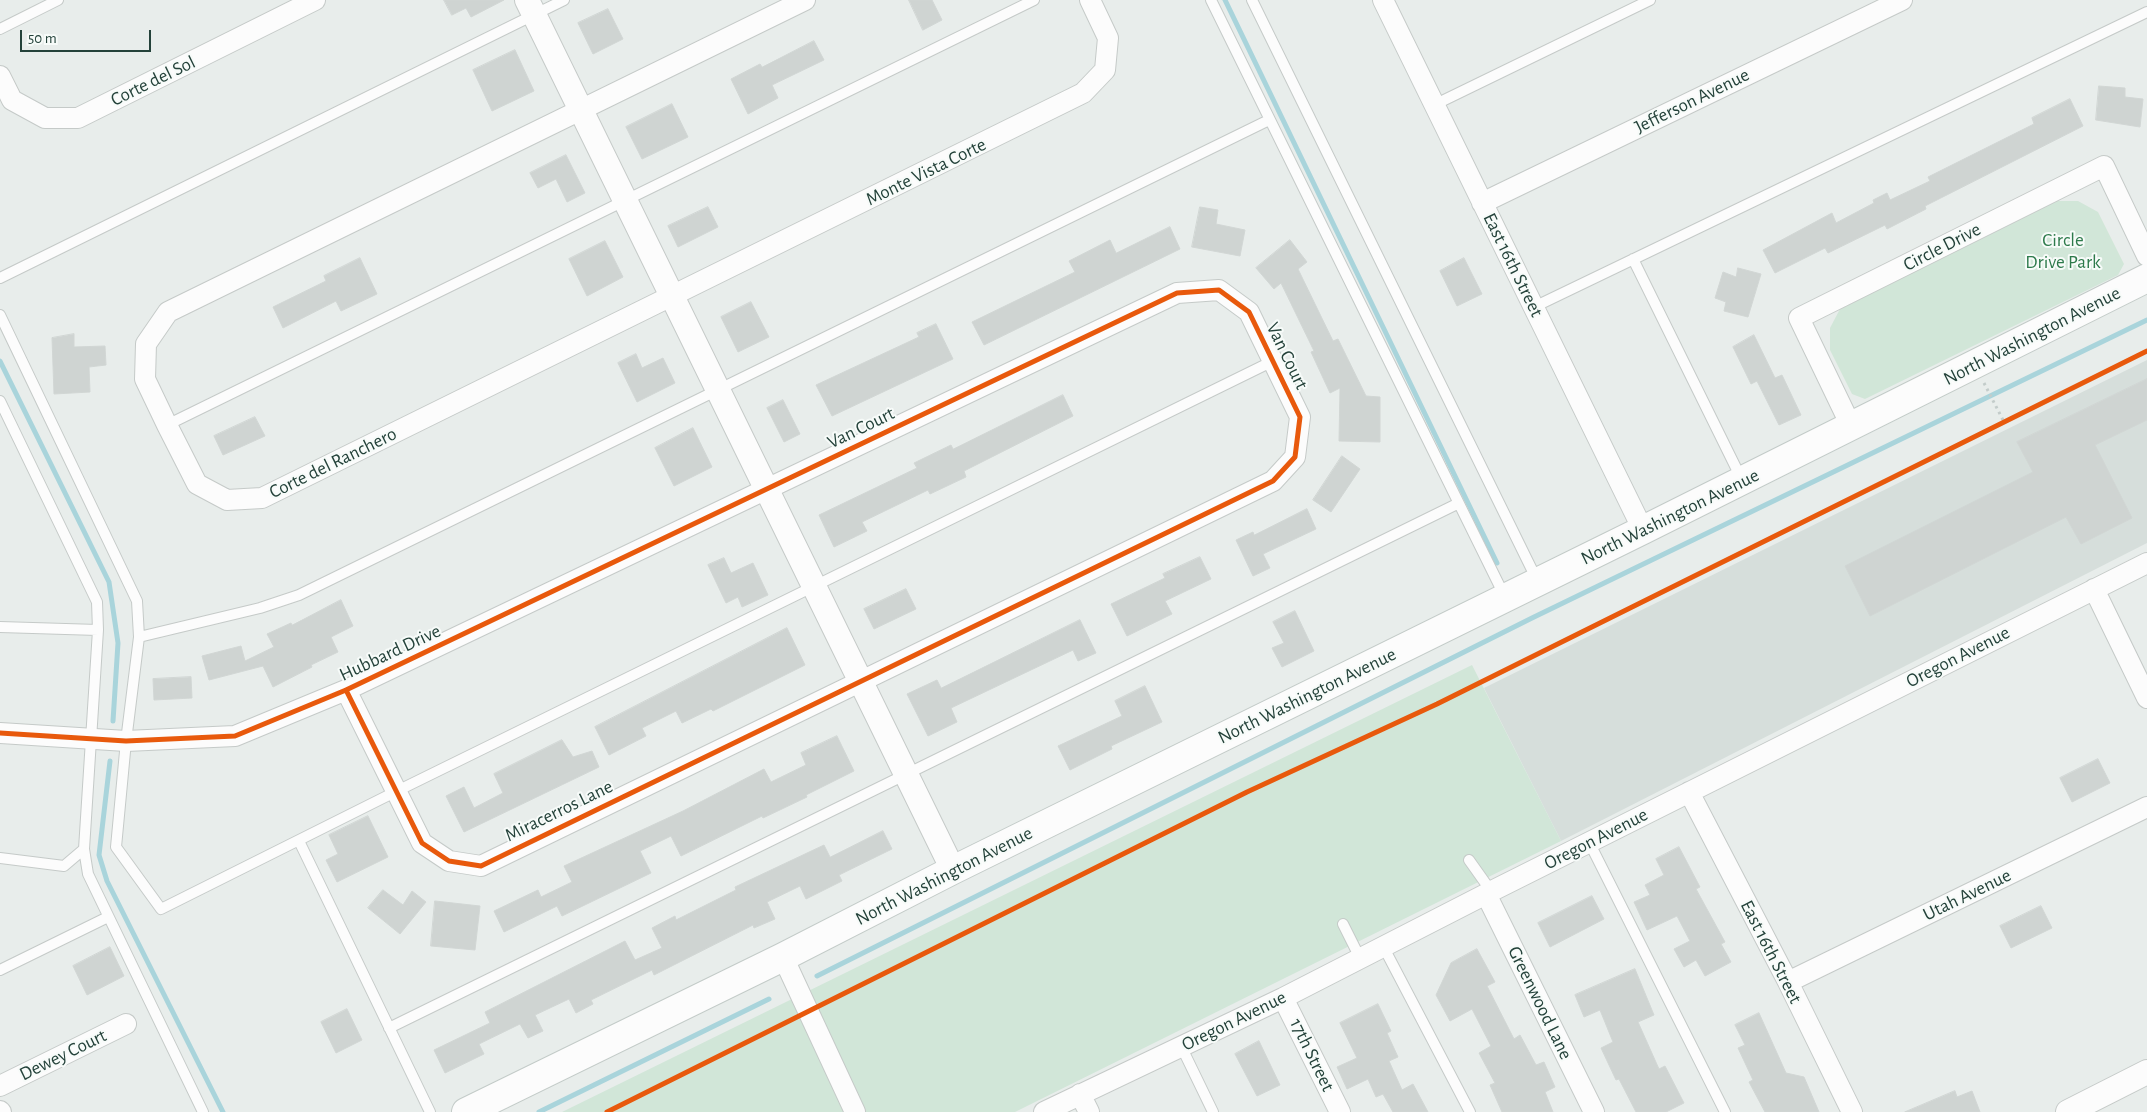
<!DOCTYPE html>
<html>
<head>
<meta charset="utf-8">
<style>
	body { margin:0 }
	#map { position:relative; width:2147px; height:1112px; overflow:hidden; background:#e8edeb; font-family:"Alegreya Sans",sans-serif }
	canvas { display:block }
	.scale { position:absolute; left:20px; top:30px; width:131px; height:22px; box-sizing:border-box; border:2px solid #24423a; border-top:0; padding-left:6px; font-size:15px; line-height:18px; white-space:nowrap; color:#24423a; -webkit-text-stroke:4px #f7fbf9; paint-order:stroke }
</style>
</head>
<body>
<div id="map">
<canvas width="2147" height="1112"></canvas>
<div class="scale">50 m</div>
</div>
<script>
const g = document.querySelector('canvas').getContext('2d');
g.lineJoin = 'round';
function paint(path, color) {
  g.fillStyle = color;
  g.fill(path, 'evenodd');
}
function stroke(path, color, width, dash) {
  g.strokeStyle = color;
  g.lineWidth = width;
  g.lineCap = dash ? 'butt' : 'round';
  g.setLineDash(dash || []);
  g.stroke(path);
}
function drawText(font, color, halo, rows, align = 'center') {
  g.font = font + ' "Alegreya Sans",sans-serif';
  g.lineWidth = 4;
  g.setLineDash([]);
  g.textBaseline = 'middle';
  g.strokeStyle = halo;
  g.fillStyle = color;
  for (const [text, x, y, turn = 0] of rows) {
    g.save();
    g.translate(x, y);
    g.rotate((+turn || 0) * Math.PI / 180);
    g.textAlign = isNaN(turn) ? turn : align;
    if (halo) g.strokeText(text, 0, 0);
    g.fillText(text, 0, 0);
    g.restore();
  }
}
const built = new Path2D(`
	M2147,360v183l-586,298 -77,-153z`);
const green = new Path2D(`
	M2057,201h21l20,11 26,52 -6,11 -253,124 -13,-5 -22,-44v-22l10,-19z
	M1472,665l89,176 -546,271h-453z`);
const stream = new Path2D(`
	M1225,0l272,563
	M0,361l109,221 9,61 -5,78
	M110,761l-11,94 8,26 116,231
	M817,976l715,-358 615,-298
	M539,1112l230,-113`);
const building = new Path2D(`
	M444,0h60l-33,17 -5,-9 -14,7z
	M909,0h23l10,20 -19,10z
	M608,9l15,30 -30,15 -15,-31z
	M814,41l10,19 -52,25 6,13 -30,16 -17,-35 29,-15 2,3z
	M515,50l19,41 -42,20 -19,-41z
	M2099,86l26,2v9l18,2 -3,28 -44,-7z
	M2070,99l13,27 -158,80 1,3 -39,20 -2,-4 -57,28 -3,-5 -50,25 -12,-23 69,-37 4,10 38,-20 -1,-3 14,-7 3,7 40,-19 -2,-4 106,-53 -2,-6z
	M672,104l16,33 -46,22 -16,-32z
	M566,155l19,38 -18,9 -11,-23 -18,9 -8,-15z
	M708,207l10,20 -40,20 -10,-21z
	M1200,207l18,3 -2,14 29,6 -5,26 -48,-9z
	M1170,227l10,22 -196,96 -12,-23 103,-50 -6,-11 41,-21 6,13z
	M1290,240l17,22 -9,7 35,72 5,-2 28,57 14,1v45l-41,-1 1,-53 -10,5 -19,-41 3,-1 -33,-68 -7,6 -18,-21z
	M605,241l18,36 -36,19 -18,-37z
	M360,258l17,36 -36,17 -5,-10 -53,27 -10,-21 53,-26 -2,-5z
	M1464,258l18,36 -25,12 -17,-35z
	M1738,268l23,6 -13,43 -24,-6 2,-9 -11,-4 8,-26 13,5z
	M751,302l18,35 -31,15 -17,-35z
	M936,324l17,35 -121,57 -16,-31 103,-48 -2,-4z
	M74,334v13l31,-1 1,19 -17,2 1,25 -36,2 -2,-56z
	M1754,335l21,43 7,-3 19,40 -22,10 -22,-44 -6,3 -18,-37z
	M636,354l6,14 21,-10 12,25 -38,19 -19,-39z
	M2147,379v41l-52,25 37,73 -51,26 -15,-27 -196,99 -25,-50 188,-94 -16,-30z
	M1063,395l10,21 -109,55 2,6 -36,17 -2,-4 -66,32 5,9 -33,16 -15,-32 98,-47 -3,-5 37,-18 2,4z
	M783,400l17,34 -16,8 -17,-34z
	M255,417l10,19 -42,19 -9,-19z
	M693,428l19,39 -38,19 -19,-38z
	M1342,456l18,13 -29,43 -18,-12z
	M1307,509l9,20 -53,25 7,14 -17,8 -17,-36 17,-8 1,3z
	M1200,557l11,22 -46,22 7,13 -45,22 -16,-32 54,-26 -2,-4z
	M724,558l7,15 22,-10 15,32 -26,12 -4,-10 -12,6 -18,-38z
	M906,589l10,20 -42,20 -10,-20z
	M341,600l12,26 -22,11 7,15 -27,13 1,2 -39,20 -10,-21 -54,14 -7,-24 39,-10 4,15 29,-14 -7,-13 24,-11 1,2z
	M1295,611l19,40 -32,16 -10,-19 12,-5 -11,-21z
	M1080,620l16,33 -18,8 -5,-11 -122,58 6,14 -29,14 -21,-42 30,-14 4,8z
	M787,628l18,37 -92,46 -2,-2 -29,14 -6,-12 -34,17 4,8 -37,19 -14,-28z
	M191,677l1,21 -38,2 -1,-21z
	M1145,686l17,36 -51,24 1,3 -42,21 -12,-24 64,-30 -7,-15z
	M837,736l17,35 -48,24 1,2 -44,21 -1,-2 -81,40 -10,-20 -31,15 11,22 -89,43 -5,-10 -53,26 -10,-21 44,-21 3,7 31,-15 -8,-16 119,-55 81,-42 7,13 35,-17 -5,-12z
	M562,740l11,17 19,-6 7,16 -135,65 -18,-36 18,-9 10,21 29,-15 -9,-19z
	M2098,759l12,24 -38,19 -12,-24z
	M368,816l20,41 -51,25 -11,-22 12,-6 -9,-19z
	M883,831l9,18 -53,26 3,6 -36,18 -6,-13 -33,16 8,17 -21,9 -1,-3 -99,50 -2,-5 -61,30 2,4 -17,9 -7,-14 -34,16 8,16 -15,7 -8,-14 -41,20 5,10 -39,19 -11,-23 56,-27 -5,-11 140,-71 10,19 27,-12 -10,-20 23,-12 1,4 60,-30 -1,-3 89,-42 6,12z
	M1679,847l21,40 -4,2 29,53 -4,2 10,18 -26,14 -9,-16 -12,7 -10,-18 16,-8 -13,-25 -30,14 -13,-28 16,-7 -5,-10 19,-10 -8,-16z
	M383,890l20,15 9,-14 14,11 -26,32 -32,-26z
	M1592,896l12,23 -54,28 -12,-24z
	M435,901l45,5 -5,44 -44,-4z
	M2041,906l11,22 -41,20 -11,-22z
	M110,947l14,29 -37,19 -14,-29z
	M1477,949l18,33 -8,4 27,53 6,-4 16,30 8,-3 11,25 -10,5 8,20h-51l-12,-27 5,-2 -16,-30 12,-7 -19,-37 -22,12 -14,-26 15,-32z
	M1635,969l19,46 -16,7 21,47 6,-3 19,37 -18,9h-30l-17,-33 -3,1 -15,-32 12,-6 -13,-32 -16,7 -9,-22z
	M1378,1004l13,27 -4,2 11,24 -9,4 13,29 11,-6 15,28h-35l-10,-18 -7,3 -8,-18 -21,10 -10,-22 20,-9 -17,-35z
	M347,1009l15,31 -26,13 -15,-31z
	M1759,1013l27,60 18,4 15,35h-54l-16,-30 4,-2 -15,-32 7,-3 -10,-20z
	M1259,1041l21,44 -23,11 -22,-42z
	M1955,1091l2,6 15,-6 8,21h-75z`);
const path = new Path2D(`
	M1984,383l20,39`);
const service = new Path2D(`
	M1211,0l294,597
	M1252,0l285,580
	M0,29l58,-29
	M1434,105l216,-105
	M1633,259l109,221
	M0,278l564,-278
	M1534,307l613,-295
	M0,315l137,286 2,36 -13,104 -10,106 45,62 236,-118 876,-430
	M0,401l97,201 1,28 -14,219 4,25 115,238
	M167,425l867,-425
	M0,627l98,3
	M139,637l121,-29 39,-13 970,-475
	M299,841l131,271
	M1589,842l136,270
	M0,858l64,8 20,-17
	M1469,860l22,31
	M1343,924l17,34
	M1383,946l87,166
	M0,970l108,-53
	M389,1028l1068,-524
	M1181,1046l32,66`);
const minor = new Path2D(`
	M805,0l-637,312 -22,32 -1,35 22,46 30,59 30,16 35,-2 821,-405 22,-23 3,-32 -18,-38
	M1383,0l260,530
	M0,76l12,24 33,18h33l237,-118
	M1482,203l420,-203
	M1851,426l-52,-108 305,-152 43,90
	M2094,589l53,109
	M0,733l126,8 109,-5 111,-46 831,-397 42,-3 30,22 51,105 -5,40 -22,24 -792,385 -32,-5 -27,-18 -76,-153
	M1689,792l99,190 64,130
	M1486,894l108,218
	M783,957l72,155
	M1788,982l359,-175
	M1283,998l57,114
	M0,1086l126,-62
	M1080,1094l9,18
	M0,1111l1,1
	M1044,1112l239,-114 203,-104 661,-331`);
const tertiary = new Path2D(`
	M527,0l426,870
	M2068,1112l79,-40`);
const secondary = new Path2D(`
	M466,1112l317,-155 170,-87 690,-340 504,-252`);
const cycleway = new Path2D(`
	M0,733l126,8 109,-5 111,-46 831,-397 42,-3 30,22 51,105 -5,40 -22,24 -792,385 -32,-5 -27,-18 -76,-153
	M607,1112l640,-320 190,-88 710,-353`);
const streetNames = [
	["Corte del Sol",153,81,-26],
	["Jefferson Avenue",1692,101,-26],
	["Monte Vista Corte",926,172,-26],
	["Circle Drive",1942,247,-27],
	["East 16th Street",1513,265,64],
	["North Washington Avenue",2032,336,-27],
	["Van Court",1287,356,64],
	["Van Court",861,428,-26],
	["Corte del Ranchero",333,463,-26],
	["North Washington Avenue",1670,517,-26],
	["Hubbard Drive",390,653,-25],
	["Oregon Avenue",1958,657,-27],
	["North Washington Avenue",1307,696,-26],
	["Miracerros Lane",559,811,-26],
	["Oregon Avenue",1596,839,-27],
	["North Washington Avenue",944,876,-27],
	["Utah Avenue",1967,895,-26],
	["East 16th Street",1771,952,63],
	["Greenwood Lane",1540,1003,64],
	["Oregon Avenue",1234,1021,-26],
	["Dewey Court",63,1055,-26],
	["17th Street",1312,1055,64]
];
const parkNames = [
	["Circle",2063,240],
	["Drive Park",2063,262]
];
paint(built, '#d6dedb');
paint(green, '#d1e6d8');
stroke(stream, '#a9d4db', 5);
paint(building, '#cfd4d2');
stroke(building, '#d1d6d4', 1);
stroke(service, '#c5cac8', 12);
stroke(minor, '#c5cac8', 22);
stroke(tertiary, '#c5cac8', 26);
stroke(secondary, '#c3cbc8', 30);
stroke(path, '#c3ccca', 3, [2.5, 4]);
stroke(service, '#fcfcfc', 10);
stroke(minor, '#fcfcfc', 20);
stroke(tertiary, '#fcfcfc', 24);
stroke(secondary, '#fcfcfc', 28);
stroke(cycleway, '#e8590c', 5);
drawText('19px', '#24423a', '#f7fbf9', streetNames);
drawText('19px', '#2d7a4b', '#f7fbf9', parkNames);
</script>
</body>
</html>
